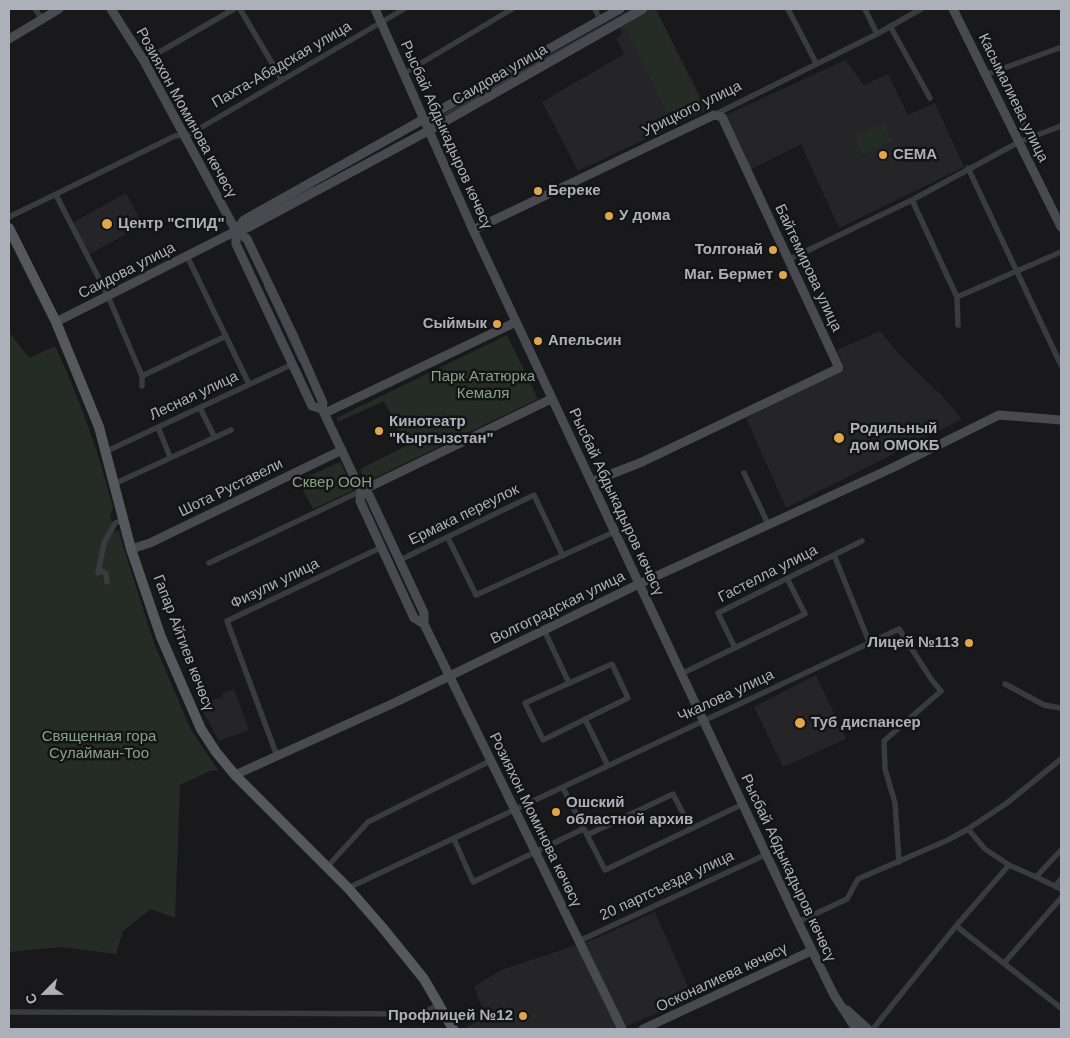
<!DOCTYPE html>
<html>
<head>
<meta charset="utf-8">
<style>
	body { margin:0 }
	#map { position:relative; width:1070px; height:1038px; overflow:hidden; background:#19191b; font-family:Arial,sans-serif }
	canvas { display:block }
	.frame { position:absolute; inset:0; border:10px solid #acb1b9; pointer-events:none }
	.north { position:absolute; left:20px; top:968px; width:50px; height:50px; -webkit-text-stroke:4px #141416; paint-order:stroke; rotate:247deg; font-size:14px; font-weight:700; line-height:20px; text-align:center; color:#acb1b9 }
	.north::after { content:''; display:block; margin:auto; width:18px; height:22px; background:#acb1b9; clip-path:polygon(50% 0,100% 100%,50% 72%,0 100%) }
</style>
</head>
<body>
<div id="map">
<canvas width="1070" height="1038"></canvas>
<div class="frame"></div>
<div class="north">С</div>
</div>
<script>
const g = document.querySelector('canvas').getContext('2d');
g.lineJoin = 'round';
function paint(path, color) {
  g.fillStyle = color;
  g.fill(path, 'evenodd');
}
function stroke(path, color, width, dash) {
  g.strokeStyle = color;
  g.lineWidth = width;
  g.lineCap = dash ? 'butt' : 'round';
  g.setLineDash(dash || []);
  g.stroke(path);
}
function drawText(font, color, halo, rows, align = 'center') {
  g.font = font + ' Arial,sans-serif';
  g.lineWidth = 5;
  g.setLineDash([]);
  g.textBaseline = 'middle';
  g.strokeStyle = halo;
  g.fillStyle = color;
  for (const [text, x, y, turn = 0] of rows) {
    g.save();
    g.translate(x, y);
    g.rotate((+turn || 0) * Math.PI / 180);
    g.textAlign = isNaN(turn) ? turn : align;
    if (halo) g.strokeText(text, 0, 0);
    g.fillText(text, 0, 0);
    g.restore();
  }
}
const built = new Path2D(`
	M650,9h6l51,101 -129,61 -36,-69 82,-48 -8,-16 6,-5 -4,-9z
	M845,60l19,25 24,-11 20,41 27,-12 29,64 -125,61 -38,-84 -54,27 -25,-54z
	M126,193l17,32 -57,31 -14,-33z
	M880,331l19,23 47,46 16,19 -176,89 -40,-90 99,-49 -8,-19z
	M816,675l30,64 -63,28 -29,-60z
	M234,689l15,41 -30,11 -20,-37 24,-7 -1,-4z
	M655,912l38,86 -73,31h-157l23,-13 -12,-29 27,-17 91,-30z`);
const green = new Path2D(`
	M655,10l48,98 -31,15 -48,-98z
	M884,123l8,18 -30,14 -7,-19z
	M9,332l20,26 26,-12c25,54 43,104 58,162l-3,8 5,17 3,-3 36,113 37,87 27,40 -8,1 -30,14 -5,133 -24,-9 -28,22 -7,23 -55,-7 -52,5z
	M507,335l31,64 -172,83 -6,-13 46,-23 -22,-45 -46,21 -2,-4z
	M340,462l14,28 -41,19 -15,-28z`);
const stream = new Path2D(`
	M433,121l201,-112
	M273,209l40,-21
	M265,286l35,75`);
const street = new Path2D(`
	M35,9l7,10
	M240,9l42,71
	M595,9l5,10
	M788,9l28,54
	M865,9l12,25
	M890,26l40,72
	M144,61l90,-52
	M998,70l32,68
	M403,74l109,-65
	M985,75l74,-27
	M714,115l163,-81 44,-25
	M968,168l93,197
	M56,195l52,101 34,80v10
	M912,200l45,97 1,28
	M9,217l166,-81 15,-2 214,-125
	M187,256l62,128
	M788,260l124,-60 107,-58 42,-16
	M957,297l104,-45
	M142,376l84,-40
	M200,408l14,28
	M158,427l12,30
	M107,451l186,-87
	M744,473l25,53
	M116,483l115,-53
	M448,538l28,57 138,-63
	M834,555l36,89
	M400,560l134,-65 29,61
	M209,563l152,-72
	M100,570l6,4 1,8
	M98,573l6,-30 11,-20 9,-3
	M544,630l25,53
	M735,648l-17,-35 144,-72
	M612,664l16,34 -85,42 -18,-37z
	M681,674l124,-60 -18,-36
	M1005,684l39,21 17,3
	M585,719l23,47
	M277,756l-50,-135 155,-74
	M563,788l42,82 138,-66
	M968,829l17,20 24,16 -53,61 105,82
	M587,835l86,-41 18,35
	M454,839l19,43 110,-53
	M1009,865l27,12 25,-27
	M328,866l40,-44 122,-61
	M1036,877l25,12
	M1056,885l5,-6
	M348,888l551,-259 32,50 10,12 -57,50 1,28 10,34 4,59
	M798,922l49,-23 11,-20 90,-39 20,-11 39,-26 54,-44
	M579,941l188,-87
	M1005,962l56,-64
	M9,1012l411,2 19,-9
	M873,1029l83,-103`);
const secondary = new Path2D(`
	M111,9l33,52 92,170 11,8 47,98 29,66 -1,6 39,82 -1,10 54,117 10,6
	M375,9l98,221 325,692 36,73 22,34
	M953,9l108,218
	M9,39l50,-30
	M473,230l241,-115 8,2 117,251 -197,94 -51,20
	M236,231l8,-11 376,-211
	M236,231v13l76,162 10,3
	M56,322l180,-91 11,-3 181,-97 215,-122
	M325,413l191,-91
	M361,491l8,4 55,118v11l198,405
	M361,491l190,-92
	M131,549l19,-6 192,-93
	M235,775l159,-72 245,-119 251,-115 109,-54 62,5
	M847,1010l21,19
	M643,1029l168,-78`);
const primary = new Path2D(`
	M9,228l47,94 43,105 32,122 30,88 40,92 15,23 19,23 113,113 34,39 42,52 29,50`);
const markers = [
	[883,155,5,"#e0a64b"],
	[538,191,5,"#e0a64b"],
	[609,216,5,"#e0a64b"],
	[107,224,6,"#e0a64b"],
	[773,250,5,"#e0a64b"],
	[783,275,5,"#e0a64b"],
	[497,324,5,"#e0a64b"],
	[538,341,5,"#e0a64b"],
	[379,431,5,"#e0a64b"],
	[839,438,6,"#e0a64b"],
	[969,643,5,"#e0a64b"],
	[800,723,6,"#e0a64b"],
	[556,812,5,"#e0a64b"],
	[523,1016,5,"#e0a64b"]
];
const streetNames = [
	["Пахта-Абадская улица",282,65,-30],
	["Саидова улица",500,75,-30],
	["Касымалиева улица",1013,98,64],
	["Урицкого улица",692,109,-26],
	["Розияхон Моминова көчөсү",186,113,61],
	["Рысбай Абдыкадыров көчөсү",446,135,66],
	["Байтемирова улица",808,268,65],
	["Саидова улица",127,271,-27],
	["Лесная улица",194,396,-25],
	["Шота Руставели",231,488,-26],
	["Рысбай Абдыкадыров көчөсү",616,502,65],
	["Ермака переулок",464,515,-26],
	["Гастелла улица",768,574,-27],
	["Физули улица",275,584,-26],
	["Волгоградская улица",558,608,-26],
	["Гапар Айтиев көчөсү",183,643,69],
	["Чкалова улица",726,696,-25],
	["Розияхон Моминова көчөсү",535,820,64],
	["Рысбай Абдыкадыров көчөсү",788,868,65],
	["20 партсъезда улица",667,886,-25],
	["Осконалиева көчөсү",722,978,-25]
];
const poiNames = [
	["СЕМА",893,155],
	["Береке",548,191],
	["У дома",619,216],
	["Центр \"СПИД\"",118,224],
	["Толгонай",763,250,"right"],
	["Маг. Бермет",773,275,"right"],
	["Сыймык",487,324,"right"],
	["Апельсин",548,341],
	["Кинотеатр",389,422],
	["\"Кыргызстан\"",389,439],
	["Родильный",850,429],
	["дом ОМОКБ",850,446],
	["Лицей №113",959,643,"right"],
	["Туб диспансер",811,723],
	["Ошский",566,803],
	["областной архив",566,820],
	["Профлицей №12",513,1016,"right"]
];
const parkNames = [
	["Парк Ататюрка",483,377],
	["Кемаля",483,394],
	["Сквер ООН",332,483],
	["Священная гора",99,737],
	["Сулайман-Тоо",99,754]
];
paint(built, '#252527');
paint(green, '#252c26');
stroke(stream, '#333c42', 2);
stroke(street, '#3a3b3f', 5.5);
stroke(secondary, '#484a4f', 9);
stroke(primary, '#56585e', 10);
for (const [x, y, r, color] of markers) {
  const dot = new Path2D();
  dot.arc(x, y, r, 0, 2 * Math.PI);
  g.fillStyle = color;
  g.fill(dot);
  stroke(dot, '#141416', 2);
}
drawText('15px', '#acb1b9', '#141416', streetNames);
drawText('bold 15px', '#acb1b9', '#141416', poiNames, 'left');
drawText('15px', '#85a286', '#141416', parkNames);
</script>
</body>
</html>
